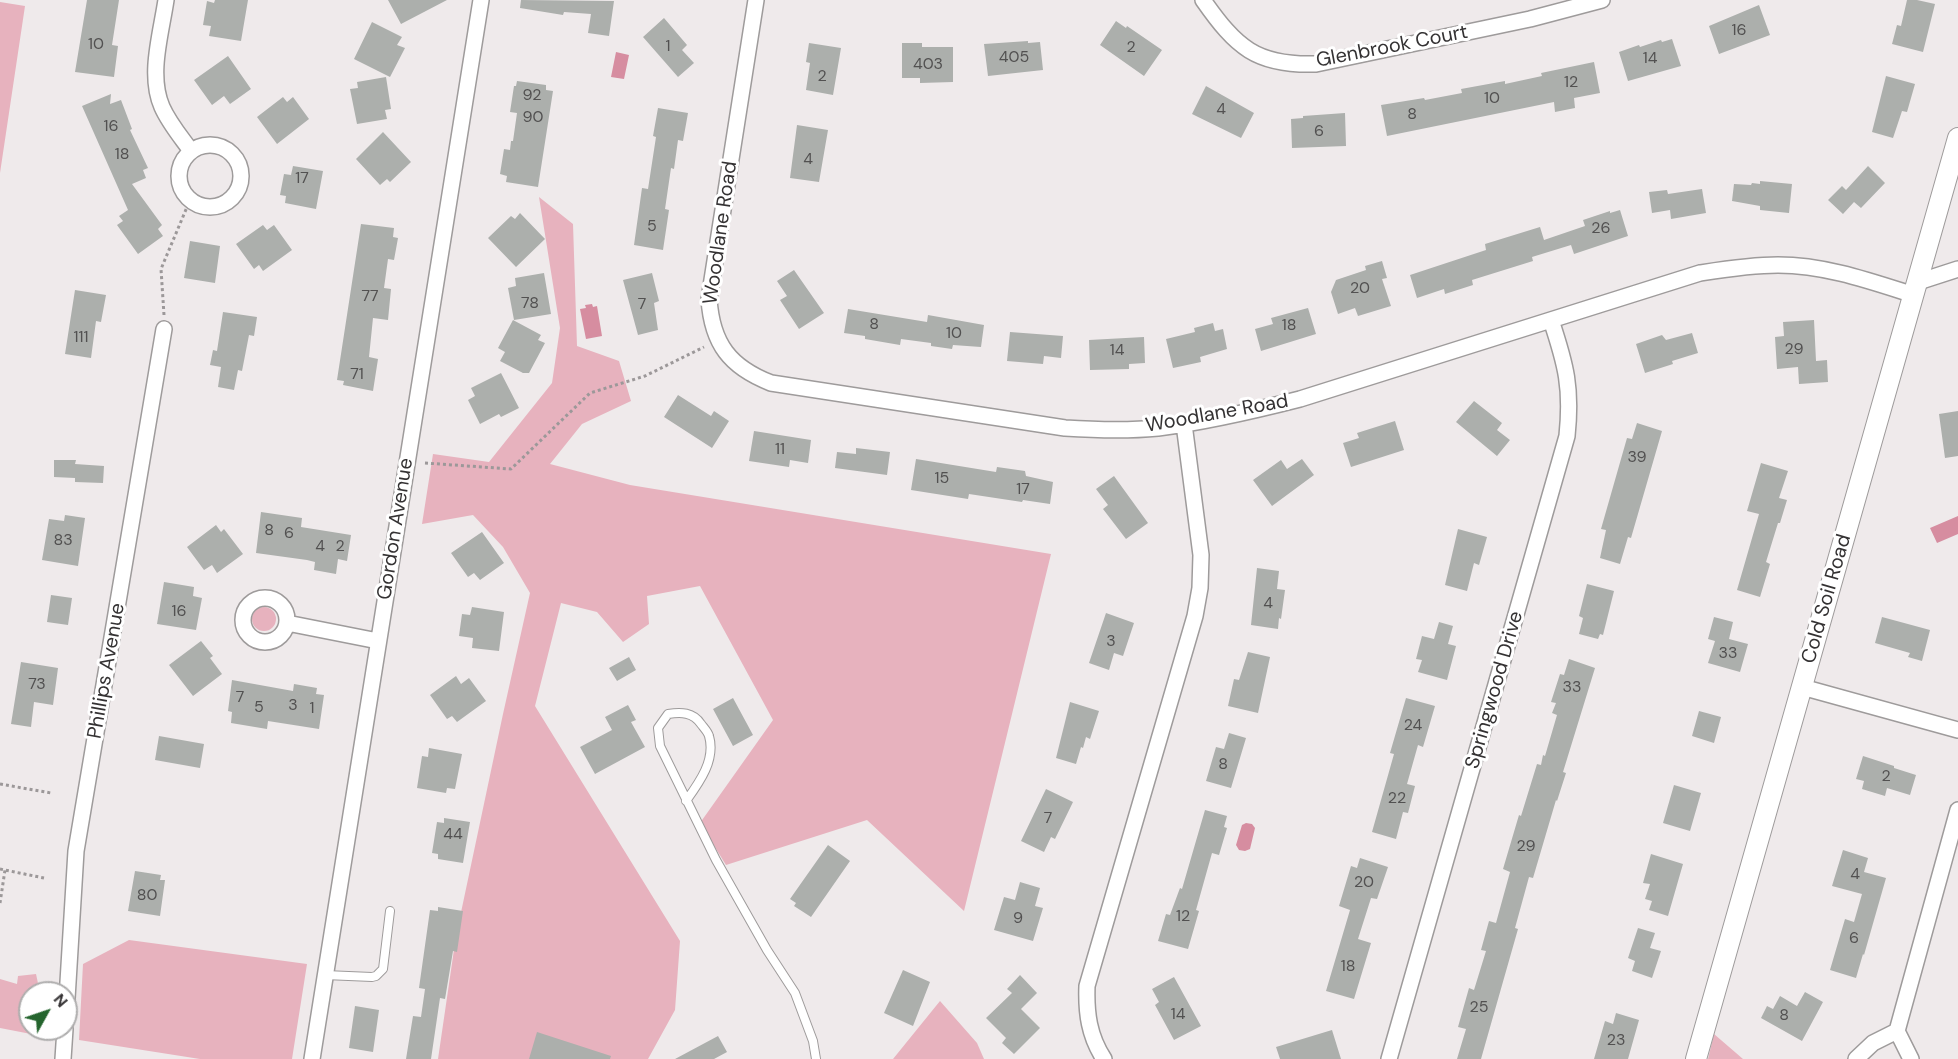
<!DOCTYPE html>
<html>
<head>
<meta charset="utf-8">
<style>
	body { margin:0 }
	#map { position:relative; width:1958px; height:1059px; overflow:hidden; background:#efeaeb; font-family:"DM Sans",sans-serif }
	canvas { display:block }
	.north { position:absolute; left:18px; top:981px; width:60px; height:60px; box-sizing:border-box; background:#fff; border:2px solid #aeadad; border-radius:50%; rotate:50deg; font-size:16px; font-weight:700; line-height:24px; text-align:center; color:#343233 }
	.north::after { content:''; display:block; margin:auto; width:21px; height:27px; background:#25652e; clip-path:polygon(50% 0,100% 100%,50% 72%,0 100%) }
</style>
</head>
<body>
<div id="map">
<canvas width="1958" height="1059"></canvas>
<div class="north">N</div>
</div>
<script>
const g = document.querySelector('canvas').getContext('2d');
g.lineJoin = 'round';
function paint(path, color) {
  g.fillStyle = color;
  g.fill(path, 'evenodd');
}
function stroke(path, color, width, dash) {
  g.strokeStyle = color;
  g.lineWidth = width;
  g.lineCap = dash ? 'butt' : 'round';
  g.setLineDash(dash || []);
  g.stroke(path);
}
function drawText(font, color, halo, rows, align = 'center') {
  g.font = font + ' "DM Sans",sans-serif';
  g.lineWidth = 6;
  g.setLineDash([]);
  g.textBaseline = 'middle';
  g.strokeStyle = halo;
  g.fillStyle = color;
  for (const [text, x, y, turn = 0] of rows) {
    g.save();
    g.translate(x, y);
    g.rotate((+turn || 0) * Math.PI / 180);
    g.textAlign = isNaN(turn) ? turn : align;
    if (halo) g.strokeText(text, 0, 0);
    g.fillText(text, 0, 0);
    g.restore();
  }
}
const green = new Path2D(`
	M0,2l25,4 -25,167z
	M539,197l34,27 4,122 42,15 12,40 -49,23 -32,40 80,21 421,69 -87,357 -97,-91 -141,45 -26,-42 73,-103 -73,-134 -53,10 2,28 -26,18 -26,-30 -36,-9 -26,103 145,235 -5,69 -27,49h-210l18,-123 47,-222 27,-121 -27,-46 -30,-32 -51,9 11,-70 56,8 63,-79 8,-55z
	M252 619a12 12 0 1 1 24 0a12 12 0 1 1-24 0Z
	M129,940l178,24 -15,95h-92l-121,-19 4,-76z
	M36,974l3,14 -2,4 -7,1 1,41 -31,-6v-49l17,5 1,-8z
	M940,1001l37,42 7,16h-91z
	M1714,1034l29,25h-35z`);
const water = new Path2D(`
	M616,52l13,3 -5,24 -13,-2z
	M592,304l1,3 4,-1 5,30 -16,3 -6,-30 6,-1 -1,-3z
	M1958,516v18l-21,9 -7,-15z
	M1246,823l6,1 3,4 -5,21 -5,2 -6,-1 -3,-5 6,-20z`);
const building = new Path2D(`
	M87,0h32l-7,45 6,1 -4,31 -39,-5z
	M215,0h33l-7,41 -32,-5 2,-10 -8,-1 4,-24 7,2z
	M388,0h59l-46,24z
	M521,0l93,1 -5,35 -21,-3 3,-19 -27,-2 -1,3 -43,-7z
	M1907,0h10l18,4 -12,48 -31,-8 5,-19 4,1z
	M1759,5l11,30 -51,19 -10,-28z
	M664,18l23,27 -5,5 12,13 -16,14 -35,-40z
	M1116,21l10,7 1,-2 35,24 -18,26 -44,-31z
	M372,22l30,15 -5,8 8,3 -15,29 -36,-18z
	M1672,39l9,27 -53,15 -9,-29 20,-7 1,2 21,-7 1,2z
	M1028,41v2l12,-1 3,28 -55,6 -4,-32z
	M809,43l32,5 -8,47 -27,-5 4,-27 -4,-1z
	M902,43h20v4h31v35l-33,1v-5h-18z
	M228,56l23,33 -21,15 -6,-8 -12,9 -18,-25z
	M1594,62l6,31 -26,5 1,10 -20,4 -1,-10 -167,34 -6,-31 43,-7 1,2 37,-7 -1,-4 44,-8v3l37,-8 -1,-3z
	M1886,76l29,8 -8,28 -5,-1 -9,27 -21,-6z
	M386,77l5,32 -6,1 2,9 -30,5 -7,-35 8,-1 -1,-6z
	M517,81l29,4v5l7,1 -15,96 -32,-5 1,-6 -7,-2 4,-25 6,1 1,-9h2l4,-28 -7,-1 4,-26h2z
	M1206,86l48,27 -13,25 -49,-24z
	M111,94l-1,10 11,-4 11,29 -2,1 18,38 -5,2 3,8 -14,6 30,41 -4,4 5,7 -25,18 -21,-29 6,-4 -4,-5 9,-6 -46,-104z
	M283,97l4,5 6,-5 16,22 -32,25 -20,-27z
	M658,108l30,5 -5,28 -5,-1 -4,29 -3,-1 -6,41 4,1 -6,40 -29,-5 8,-57 6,1 8,-52 -3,-1z
	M1345,113l1,33 -54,2 -1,-29 12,-1v-2z
	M797,125l31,5 -9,52 -29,-4z
	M383,132l28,30 -21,20 -3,-3 -7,6 -24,-26z
	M293,166l30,5 -7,38 -31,-6 1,-7 -6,-1 4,-21 7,1z
	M1868,166l17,17 -24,25 -7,-6 -11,12 -15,-14 14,-14 4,4z
	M1760,181l32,3 -3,29 -29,-3v-4l-28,-5 2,-17 17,1 1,-2 8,1z
	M1702,189l4,24 -35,6 -1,-9 -18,3 -3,-21 18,-2 1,4z
	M1620,210l8,26 -54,18 -3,-9 -39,12 1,4 -61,19 1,5 -28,9 -1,-5 -27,9 -7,-23 76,-25 -1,-6 55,-17 4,13 41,-14 -2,-6 27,-9v2z
	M520,213l25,26 -29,28 -28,-29 23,-22 4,3z
	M361,224l33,4 -1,9 5,1 -4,22 -6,-1 -4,29 7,1 -3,31 -15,-2 -4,39 9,2 -5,32 -30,-6 1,-4 -7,-1z
	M263,225l4,5 7,-5 18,25 -29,21 -4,-6 -5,4 -18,-25z
	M190,241l30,5 -5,37 -31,-5z
	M1382,261l5,17 -5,1 9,27 -33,10 -3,-8 -17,6 -7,-22 5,-12 30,-10 -1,-4z
	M794,270l30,43 -25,16 -19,-29 7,-4 -10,-15z
	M544,273l7,41 -37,6 -6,-32 8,-2 -1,-8z
	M652,273l7,28 -5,2 4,27 -20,5 -15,-55z
	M75,290l31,5 -5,27 -5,-1 -5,37 -26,-4z
	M1308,308l8,26 -55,17 -6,-22 18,-5 -2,-6z
	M848,309l79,13 1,-7 56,10 -3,22 -28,-2 -1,4 -21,-3v-3l-30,-4 -1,6 -35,-6v-3l-21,-3z
	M223,312l34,5 -3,19 -5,-1 -7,36 -4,-1 -4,20 -16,-3 3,-20 -11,-2 3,-15 4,1z
	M513,320l28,15 -3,5 7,3 -16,30h-6l-23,-12 5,-9 -7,-4z
	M1814,320l2,41 11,-1 1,22 -29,2 -1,-17 -21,2 -2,-32 9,-1 -1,-14z
	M1213,323l2,8 8,-2 4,20 -27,8 1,5 -28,6 -7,-29 29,-7 -1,-4z
	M1010,332l53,4 -2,22 -17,-2 -1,8 -36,-3z
	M1692,333l6,20 -26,8 1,3 -28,9 -9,-29 26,-9 4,5z
	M1144,337l1,26 -16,1v5l-39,1 -1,-30z
	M501,373l18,35 -18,9 -2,-3 -19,10 -12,-24 7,-4 -4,-8z
	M678,395l33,21 3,-5 15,10 -17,27 -48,-31z
	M1474,401l28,22 -5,7 13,10 -13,16 -41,-34z
	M1958,411v45l-13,2 -6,-44z
	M1395,421l9,29 -53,17 -8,-24 16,-5 -2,-5z
	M1637,423l25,8 -31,107 -3,-1 -8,27 -20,-6 6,-28 -5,-1 26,-91 5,1z
	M754,431l57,9 -3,23 -18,-3 -1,7 -40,-6z
	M856,448l34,4 -3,23 -52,-7 2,-16 19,2z
	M916,459l80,13 1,-5 28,4 1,5 27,6 -3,22 -27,-4 -1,2 -53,-8 -1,5 -57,-9z
	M1302,459l12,16 -42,31 -19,-26 28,-20 6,9z
	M54,460h22l-1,4 29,2 -1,17 -28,-1v-4l-21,-1z
	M1761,463l27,8 -9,27 8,2 -7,23h-2l-12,39 4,2 -10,33 -23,-7 22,-76 -12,-3z
	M1114,476l34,47 -22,16 -23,-30 5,-4 -12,-16z
	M261,512l41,6 -1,9 50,8 -4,26 -9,-2 -2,15 -22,-4 1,-8 -8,-2 -51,-7z
	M65,515l20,3 -7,48 -36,-6 7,-41 15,2z
	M216,525l5,7 3,-3 19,25 -26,19 -5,-8 -8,5 -17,-23z
	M1458,529l29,8 -8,28 -5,-2 -7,28 -22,-6z
	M482,532l22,31 -24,17 -6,-7 -6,4 -17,-24z
	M1257,568l22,3 -2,18 8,1 -4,29 -2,-1 -1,11 -27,-4z
	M164,582l30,5 -1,9 9,2 -6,32 -39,-6z
	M1587,584l27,7 -11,44 -3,-1 -2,5 -19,-5 4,-16 -4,-2z
	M51,595l21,3 -4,27 -21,-3z
	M472,607l32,5 -5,39 -27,-3 1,-10 -14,-2 3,-22 8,1z
	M1106,613l28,10 -11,33 -9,-3 -5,17 -20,-7z
	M1714,617l19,5 -4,17 19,5 -8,28 -32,-9 7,-22 -7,-2z
	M1882,617l48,13 -8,31 -14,-4 2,-4 -35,-10z
	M1439,622l14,4 -5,18 8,2 -9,34 -29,-8 4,-12 -6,-1 6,-23 12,3z
	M201,641l12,15 -3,2 12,16 -29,22 -24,-31z
	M1248,652l22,5 -12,56 -30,-7 6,-27 5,1z
	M629,657l7,13 -19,11 -8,-13z
	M1569,659l26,9 -32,104 3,1 -9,28 -1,-1 -23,78 -4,-1 -14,51 3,1 -37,130h-24l9,-30 -8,-2 11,-39 5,2 12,-39 -5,-1 8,-29 7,2 14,-51 -7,-3 16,-54 2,1 16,-52 4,1 2,-10 2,1 12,-41 -5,-2 4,-10 -5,-1 9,-28 4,1z
	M21,662l37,6 -5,37 -19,-3 -3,25 -20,-3z
	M456,676l5,8 8,-6 17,23 -29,21 -5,-6 -5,3 -17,-24z
	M232,680l61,11 1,-7 23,4 -1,6 8,1 -5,34 -51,-8 -1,8 -36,-6 1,-11 -4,-1z
	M733,698l20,37 -20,11 -20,-37z
	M1406,698l29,8 -12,41 -5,-2 -11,39 8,2 -7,27 -5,-1 -7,27 -24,-7 22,-78 -4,-1z
	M1070,702l29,9 -9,28 -4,-2 -3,11 -2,-1 -5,17 -20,-6z
	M628,705l8,15 -5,2 14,25 -50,27 -15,-27 32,-17 -7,-13z
	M1699,711l22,6 -7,26 -22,-7z
	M1229,733l17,5 -15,50 -25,-7 10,-34 8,2z
	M159,736l45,8 -4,24 -45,-8z
	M429,748l33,6 -7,35 -8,-1 -1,5 -29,-5 5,-32 6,1z
	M1863,756l31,10v2l22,7 -6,20 -23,-7 -2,8 -23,-7 2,-8 -8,-2z
	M1674,785l27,8 -11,38 -27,-8z
	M1046,789l27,13 -18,37 -4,-2 -7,15 -23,-11z
	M1205,810l22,6 -3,11 3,1 -8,27 -7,-2 -16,57 3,1 -11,38 -30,-8 8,-27 4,1 10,-27 2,1z
	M444,818l26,4 -7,41 -25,-4v-5l-6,-1 5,-31 7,1z
	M828,845l22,16 -39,56 -17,-11 2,-3 -6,-4z
	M1843,850l25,8 -4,14 22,6 -22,77 -1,-1 -7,24 -26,-8 15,-51 9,3 8,-28 -30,-8z
	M1651,854l32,10 -15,52 -19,-6 3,-9 -7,-2 5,-15 -7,-1z
	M1360,858l28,9 -11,32 -6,-1 -13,41 13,4 -17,56 -28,-8 24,-81 -11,-4 12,-40 6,2z
	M135,871l26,4 -1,5h5l-5,36 -32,-5z
	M1020,882l20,6 -5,18 8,2 -10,33 -39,-11 10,-33 11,3z
	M438,907l25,4 -6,41 -4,-1 -8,48 -5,-1 -9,61h-25l7,-43 8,1 4,-28 -6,-1 11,-78 8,1z
	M1638,928l17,5 -5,15 11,3 -9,27 -20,-7 3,-10 -7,-3z
	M903,970l27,12 -17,44 -29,-13z
	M1020,975l17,18 -16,16 19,19 -26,26 -12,-11 4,-5 -20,-20 26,-25 -5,-4z
	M1174,977l27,49 -27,14 -19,-35 4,-3 -7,-13z
	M1805,992l18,10 -21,39 -41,-23 6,-12 6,3 7,-13 17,10z
	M355,1006l24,4 -6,42 -24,-4z
	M1616,1013l23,7 -11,39h-34l11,-38 8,3z
	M1332,1030l9,29h-61l-4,-12z
	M537,1032l74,24 -1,3h-81z
	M718,1036l9,16 -13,7h-39z`);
const path = new Path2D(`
	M164,315l-3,-46 29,-69
	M425,463l86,6 79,-76 55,-17 59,-29
	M0,784l51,9
	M0,869l44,9
	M0,903l5,-33`);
const service = new Path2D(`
	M686,801c13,-18 30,-41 23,-65 -1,-4 -5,-8 -8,-12 -8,-12 -20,-12 -33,-10l-10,14 2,18 56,114 51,90 28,43 18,48 3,18
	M325,975l47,2 4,-1 7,-7 7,-58`);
const minor = new Path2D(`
	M166,0c-5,34 -18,75 -4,107 7,16 19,30 29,44
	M756,0l-47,299c3,45 21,68 62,84l294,45c31,2 62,3 93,0 48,-6 95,-17 142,-29l400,-126c26,-4 51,-8 78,-8 47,0 92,16 136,30
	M1203,0c33,47 53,66 113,64l214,-45 72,-19
	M179 176a31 31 0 1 1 62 0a31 31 0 1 1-62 0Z
	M1918,282l40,-13
	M243 620a22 22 0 1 1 44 0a22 22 0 1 1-44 0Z
	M287,623l91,18
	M1802,687l156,43
	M66,1015l10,-164 88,-522
	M63,1059l2,-30
	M312,1059l169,-1059
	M1104,1059c-15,-23 -18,-46 -17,-73l108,-370 5,-28 1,-33 -17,-131
	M1389,1059l178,-623c5,-48 -1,-71 -16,-116
	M1856,1059l17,-16 24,-12
	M1911,1059l-14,-28 61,-221`);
const tertiary = new Path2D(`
	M1696,1059l262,-921`);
const numberNames = [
	["16",1739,31],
	["10",96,45],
	["1",668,47],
	["2",1131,48],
	["405",1014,58],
	["14",1650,59],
	["403",928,65],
	["2",822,77],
	["12",1571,83],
	["92",532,96],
	["10",1492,99],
	["4",1221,110],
	["8",1412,115],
	["90",533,118],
	["16",111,127],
	["6",1319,132],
	["18",122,155],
	["4",808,160],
	["17",302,179],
	["5",652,227],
	["26",1601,229],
	["20",1360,289],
	["77",370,297],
	["78",530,304],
	["7",642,305],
	["8",874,325],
	["18",1289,326],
	["10",954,334],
	["111",81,338],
	["29",1794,350],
	["14",1117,351],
	["71",357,375],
	["11",780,450],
	["39",1637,458],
	["15",942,479],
	["17",1023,490],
	["8",269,531],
	["6",289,534],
	["83",63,541],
	["4",320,547],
	["2",340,547],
	["4",1268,604],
	["16",179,612],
	["3",1111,642],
	["33",1728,654],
	["73",37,685],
	["33",1572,688],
	["7",240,698],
	["3",293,706],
	["5",259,708],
	["1",312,709],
	["24",1413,726],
	["8",1223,765],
	["2",1886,777],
	["22",1397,799],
	["7",1048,819],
	["44",453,835],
	["29",1526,847],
	["4",1855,875],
	["20",1364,883],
	["80",147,896],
	["12",1183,917],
	["9",1018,919],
	["6",1854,939],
	["18",1348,967],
	["25",1479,1008],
	["14",1178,1015],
	["8",1784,1016],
	["23",1616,1041]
];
const streetNames = [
	["Glenbrook Court",1392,47,-11],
	["Woodlane Road",721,233,-82],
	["Woodlane Road",1217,414,-10],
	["Gordon Avenue",396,529,-81],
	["Cold Soil Road",1827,599,-74],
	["Phillips Avenue",107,671,-80],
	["Springwood Drive",1495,690,-74]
];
paint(green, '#e7b2be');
paint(water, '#d68da0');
paint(building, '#acafac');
stroke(service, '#9e9b9b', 10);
stroke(minor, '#9e9b9b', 18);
stroke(tertiary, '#9e9b9b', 22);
stroke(path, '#9c9899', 3, [3, 3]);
stroke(service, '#fff', 8);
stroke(minor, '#fff', 15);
stroke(tertiary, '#fff', 20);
drawText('16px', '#525151', null, numberNames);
drawText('20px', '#343233', '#fff', streetNames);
</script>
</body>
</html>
